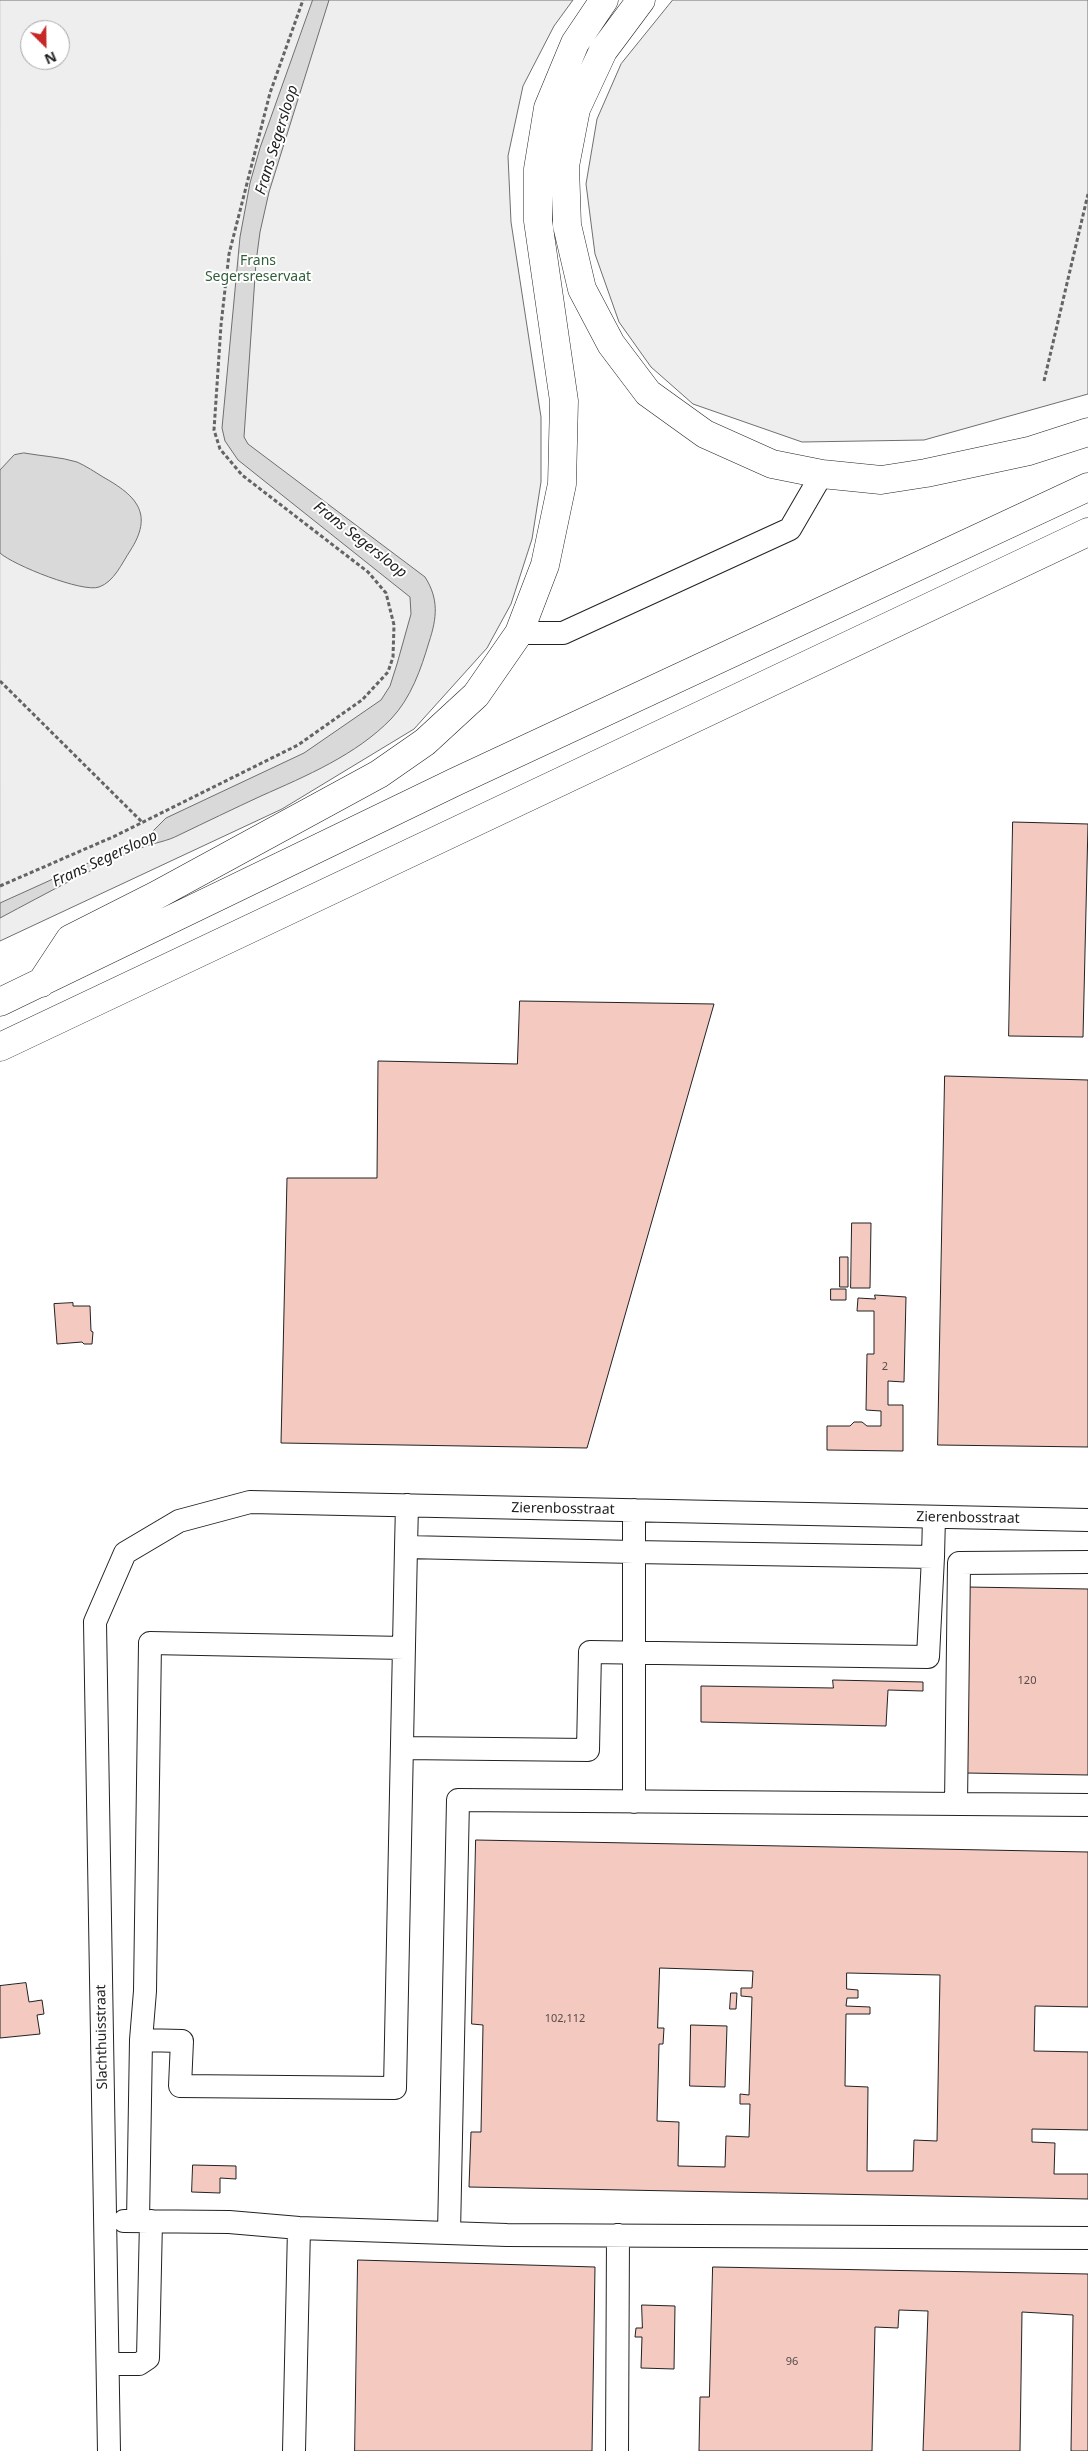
<!DOCTYPE html>
<html>
<head>
<meta charset="utf-8">
<style>
	body { margin:0 }
	#map { position:relative; width:1088px; height:2451px; overflow:hidden; background:#fff; font-family:"Noto Sans",sans-serif }
	canvas { display:block }
	.north { position:absolute; left:20px; top:20px; width:50px; height:50px; box-sizing:border-box; background:#fff; border:1px solid #a7a7a7; border-radius:50%; rotate:157deg; font-size:14px; font-weight:700; line-height:20px; text-align:center; color:#222 }
	.north::after { content:''; display:block; margin:auto; width:18px; height:22px; background:#c62828; clip-path:polygon(50% 0,100% 100%,50% 72%,0 100%) }
</style>
</head>
<body>
<div id="map">
<canvas width="1088" height="2451"></canvas>
<div class="north">N</div>
</div>
<script>
const g = document.querySelector('canvas').getContext('2d');
g.lineJoin = 'round';
function paint(path, color) {
  g.fillStyle = color;
  g.fill(path, 'evenodd');
}
function stroke(path, color, width, dash) {
  g.strokeStyle = color;
  g.lineWidth = width;
  g.lineCap = dash ? 'butt' : 'round';
  g.setLineDash(dash || []);
  g.stroke(path);
}
function drawText(font, color, halo, rows, align = 'center') {
  g.font = font + ' "Noto Sans",sans-serif';
  g.lineWidth = 4;
  g.setLineDash([]);
  g.textBaseline = 'middle';
  g.strokeStyle = halo;
  g.fillStyle = color;
  for (const [text, x, y, turn = 0] of rows) {
    g.save();
    g.translate(x, y);
    g.rotate((+turn || 0) * Math.PI / 180);
    g.textAlign = isNaN(turn) ? turn : align;
    if (halo) g.strokeText(text, 0, 0);
    g.fillText(text, 0, 0);
    g.restore();
  }
}
const green = new Path2D(`
	M0,0h573l-19,26 -31,60 -15,70 3,66 30,195v65l-9,57 -21,65 -24,44 -73,81 -132,80 -282,132zM30,30h30v30h-30z
	M673,0h415v394l-164,46 -122,2 -109,-38 -42,-37 -32,-45 -24,-68 -9,-70 11,-65 24,-55z`);
const water = new Path2D(`
	M313,0h16l-60,192 -9,40 -4,30 -12,175 4,7 177,133c14,22 12,41 4,65 -8,27 -18,56 -38,77 -35,36 -85,57 -130,77 -28,13 -55,26 -82,39 -11,6 -25,8 -36,12 -49,20 -96,46 -143,71v-15l148,-67 18,-18 138,-65 77,-53 9,-14 7,-22 14,-50 -1,-17 -172,-137 -13,-19 -3,-13 18,-191 10,-54 10,-35z
	M24,453c17,3 37,4 53,9 9,4 18,10 26,15 34,19 51,37 27,74 -8,12 -16,31 -31,36 -16,6 -86,-22 -99,-34v-83l14,-15z`);
const building = new Path2D(`
	M1013,822l75,2 -5,213 -74,-1z
	M520,1001l194,3 -127,444 -306,-5 6,-265h90l1,-117 139,3z
	M945,1076l143,4v367l-150,-2z
	M852,1223h19l-1,65h-19z
	M840,1257h8v30h-8z
	M831,1289h15v11h-15z
	M875,1295l31,2 -2,85 -16,-1v24h15v46l-76,-1v-24h23l4,-4h8l5,4h14v-15l-15,-1 1,-56h7v-43h-17l1,-13 17,1z
	M73,1303v3h17l1,25 2,1 -1,12h-8l-2,-2 -25,2 -3,-40z
	M967,1587l121,2v186l-123,-2z
	M833,1680l90,2v9l-35,-1 -2,36 -185,-4v-36l132,2z
	M476,1840l612,12v155l-53,-1 -1,45 54,1v78l-56,-1v13l23,1 -1,31h34v25l-619,-12 2,-55h10l2,-107 -11,-1zM660,1968l93,3 -1,17h-11v8l11,1 -3,98 -9,-1v10h10l-1,33 -23,-1 -1,31 -47,-1 1,-44 -22,-1 2,-77h4l1,-16h-6zM847,1973l93,2 -3,166 -23,-1 -1,31h-46l1,-84 -23,-1 1,-72h24v-7l-24,-1 1,-8h11v-8l-11,-1z
	M26,1983l3,19 13,-2 2,14 -7,1 3,19 -40,4v-52z
	M731,1993h6l-1,16h-6z
	M691,2025l36,1 -2,61 -35,-1z
	M193,2165l43,1v13l-16,-1v15l-28,-1z
	M358,2260l237,7 -3,184h-237z
	M713,2267l375,7v177h-17l2,-136 -51,-3 -2,139h-97l5,-140 -29,-1 -1,18 -23,-1 -3,124h-173l1,-54h9z
	M642,2305l33,1 -1,63 -33,-1 1,-31h-7l1,-9h6z`);
const path = new Path2D(`
	M1044,381l44,-187
	M0,681l143,142
	M0,886l115,-50 183,-91 64,-45 26,-28 5,-15 1,-32 -8,-32 -18,-21 -126,-97 -22,-26 -6,-19 7,-105 8,-71 41,-161 33,-93`);
const minor = new Path2D(`
	M519,633h44l227,-104 32,-55
	M406,1547l1,-42
	M933,1557l1,-40
	M402,1748l186,2 2,-98 338,5 5,-100 -299,-5v-42
	M956,1804l3,-241 129,-1
	M141,2040l4,-49 5,-348 254,5
	M124,2221l105,1 70,6 208,7 581,3
	M138,2221l3,-181 41,1 -2,45 215,2 11,-541 228,5v250
	M449,2233l9,-433 630,5
	M108,2364h31l9,-6 3,-137
	M109,2451l-14,-829 30,-69 54,-32 71,-19 838,18
	M294,2451l5,-223
	M617,2451l1,-216`);
const highway = new Path2D(`
	M641,0l-38,51 -27,58 -11,57 2,59 15,64 29,55 37,49 57,41 67,30 50,10 59,6 45,-7 103,-22 59,-19
	M41,983l29,-44 85,-43 224,-122 46,-32 51,-47 43,-62 26,-68 17,-81 2,-83 -26,-180v-52l10,-61 27,-65 29,-43
	M0,1002l455,-220 633,-295
	M0,1047l1088,-515`);
const numberNames = [
	["2",885,1367],
	["120",1027,1681],
	["102,112",565,2019],
	["96",792,2362]
];
const parkNames = [
	["Frans",258,261],
	["Segersreservaat",258,277]
];
const streetNames = [
	["Zierenbosstraat",563,1509,1],
	["Zierenbosstraat",968,1518,1],
	["Slachthuisstraat",102,2037,-91]
];
const waterNames = [
	["Frans Segersloop",277,140,-73],
	["Frans Segersloop",360,540,38],
	["Frans Segersloop",105,859,-25]
];
paint(green, '#eee');
stroke(green, '#6f6f6f', 1);
paint(water, '#d9d9d9');
stroke(water, '#6f6f6f', 1);
paint(building, '#f3c9c0');
stroke(building, '#222', 1);
stroke(minor, '#222', 24);
stroke(highway, '#222', 29);
stroke(path, '#646464', 3, [4, 2.5]);
stroke(minor, '#fff', 22);
stroke(highway, '#fff', 28);
drawText('11px', '#564c4a', null, numberNames);
drawText('14px', '#2f5e38', '#fff', parkNames);
drawText('14px', '#222', '#fff', streetNames);
drawText('italic 15px', '#222', '#fff', waterNames);
</script>
</body>
</html>
